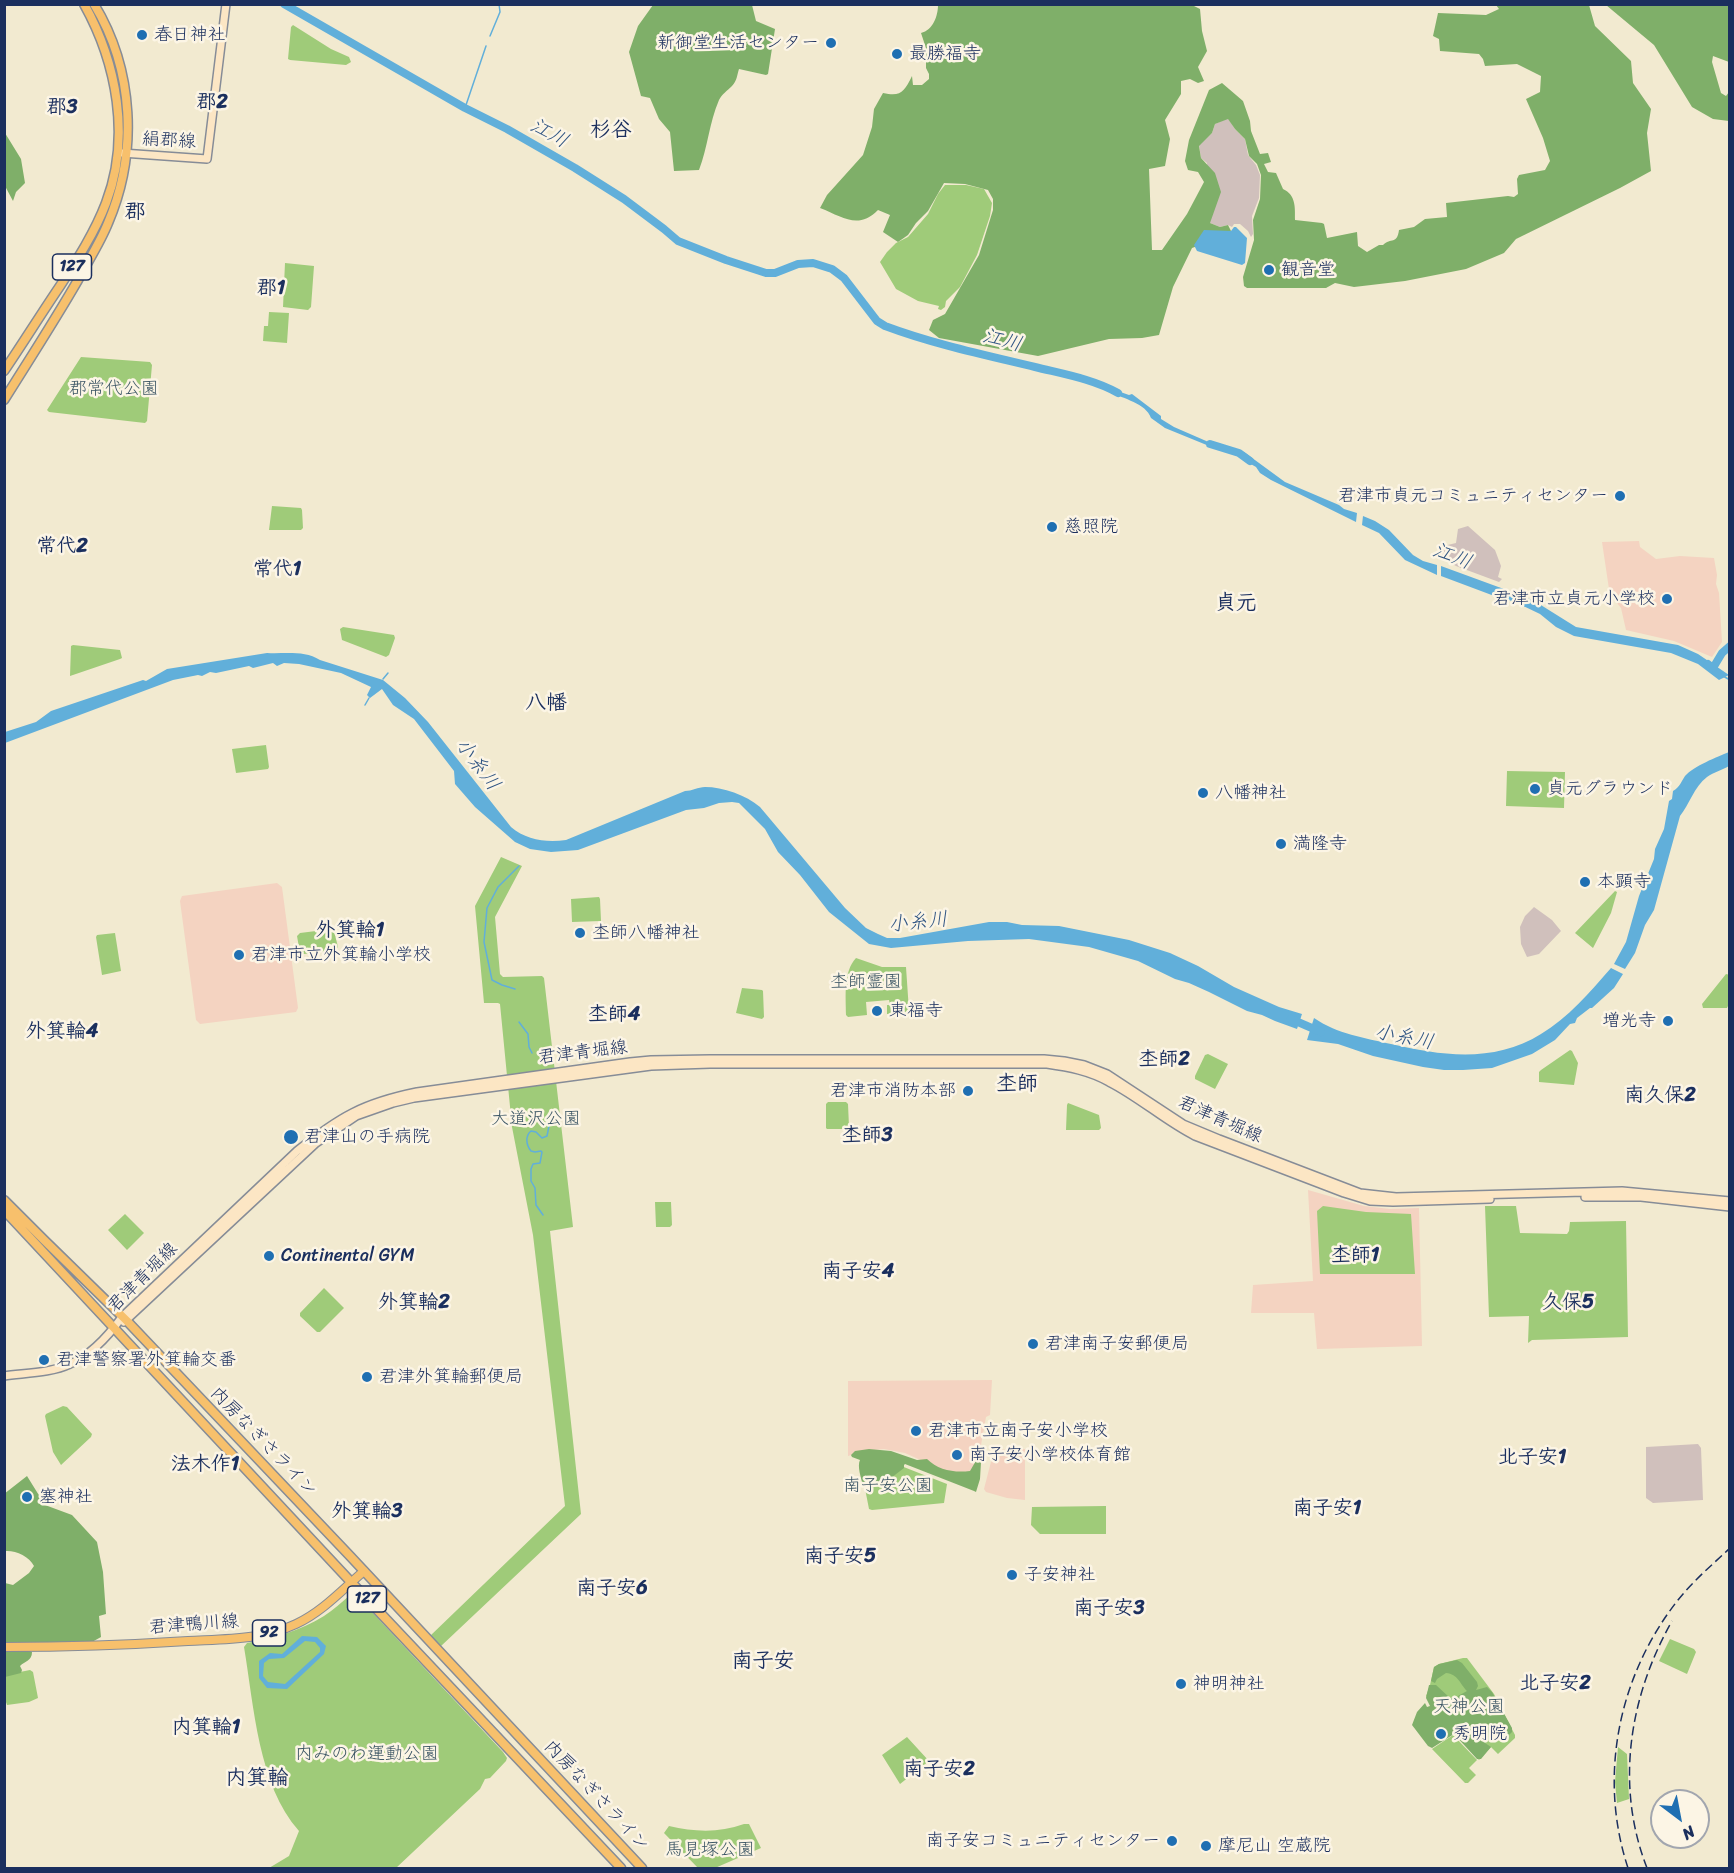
<!DOCTYPE html>
<html>
<head>
<meta charset="utf-8">
<style>
	body { margin:0 }
	#map { position:relative; width:1734px; height:1873px; overflow:hidden; background:#f2ead0; font-family:Sriracha,sans-serif }
	canvas { display:block }
	.frame { position:absolute; inset:0; border:6px solid #1b2f5e; pointer-events:none }
	.north { position:absolute; left:1650px; top:1789px; width:60px; height:60px; box-sizing:border-box; background:#fcf5e5; border:2px solid #a2a6af; border-radius:50%; rotate:148deg; font-size:16px; font-weight:700; line-height:24px; text-align:center; color:#1b2f5e }
	.north::after { content:''; display:block; margin:auto; width:21px; height:27px; background:#1f6fb2; clip-path:polygon(50% 0,100% 100%,50% 72%,0 100%) }
</style>
</head>
<body>
<div id="map">
<canvas width="1734" height="1873"></canvas>
<div class="frame"></div>
<div class="north">N</div>
</div>
<script>
const g = document.querySelector('canvas').getContext('2d');
g.lineJoin = 'round';
function paint(path, color) {
  g.fillStyle = color;
  g.fill(path, 'evenodd');
}
function stroke(path, color, width, dash) {
  g.strokeStyle = color;
  g.lineWidth = width;
  g.lineCap = dash ? 'butt' : 'round';
  g.setLineDash(dash || []);
  g.stroke(path);
}
function drawText(font, color, halo, rows, align = 'center') {
  g.font = font + ' Sriracha,"Klee One",sans-serif';
  g.lineWidth = 5;
  g.setLineDash([]);
  g.textBaseline = 'middle';
  g.strokeStyle = halo;
  g.fillStyle = color;
  for (const [text, x, y, turn = 0] of rows) {
    g.save();
    g.translate(x, y);
    g.rotate((+turn || 0) * Math.PI / 180);
    g.textAlign = isNaN(turn) ? turn : align;
    if (halo) g.strokeText(text, 0, 0);
    g.fillText(text, 0, 0);
    g.restore();
  }
}
const built = new Path2D(`
	M1639,541l1,6 16,12 24,-3 34,2 3,17 -1,9 3,9 3,49 -10,15 -38,-16 -48,-11 -5,-22 -10,-12 -2,-7 -7,-47z
	M277,883l5,4 16,121 -2,4 -96,12 -4,-4 -16,-119 2,-5z
	M1308,1190l56,16 26,3 29,-1 3,138 -105,3 -3,-36h-63l2,-28 60,-4z
	M992,1380l-2,35 -4,2 -8,45 -7,11h-22l-44,-20 -21,-4 -20,2 -16,5v-75z
	M1025,1449v51l-18,-2 -21,-6 -2,-3 10,-39z`);
const industrial = new Path2D(`
	M1228,118l7,11 10,10 3,16 8,10 4,10 -1,23 -7,18 1,18 -2,3 -3,-6 -8,-7h-6l-2,3 -4,-2 -8,2 -10,-4 -3,-60 -6,-5 -2,-13 13,-12 3,-9z
	M1468,526l27,24 6,16 -3,11 4,2 -3,3 -43,-16 -14,-8 -3,-11 17,-4 2,-14z
	M1534,907l18,13 9,11 -22,23 -12,3 -6,-13 -1,-17 5,-11z
	M1698,1444l3,4 2,52 -50,3 -7,-5v-51z`);
const green = new Path2D(`
	M293,25l38,24 18,8 2,5 -5,3 -56,-5 -2,-1 3,-32z
	M945,185h21l18,4 8,14 -2,13 -13,39 -17,32 -14,14 -1,6 -4,3 -3,-1 1,-3 -21,-5 -22,-12 -16,-27 7,-10 9,-9 12,-6 20,-23 10,-20z
	M285,263l29,3 -3,41 -3,3 -25,-3z
	M269,312l20,1 -2,30 -24,-2 1,-15h4z
	M81,357l69,5 2,3 -5,56 -2,2 -96,-11 -2,-2z
	M272,506l29,2 1,2 1,18 -2,2h-32z
	M343,627l51,8 1,3 -6,17 -3,2 -44,-17 -2,-11z
	M73,645l47,5 2,8 -2,1 -50,17 1,-30z
	M266,745l3,22 -1,2 -32,4 -4,-24z
	M1507,771l58,1 -1,36 -58,-2z
	M501,857l21,9 -27,51 5,57 3,3 39,-1 2,2 29,249 -23,4 31,283 -141,133 -10,-11 135,-130 -32,-271 -21,-108 -12,-123 -2,-1h-14l-9,-97z
	M1615,891l2,1 -6,21 -18,35 -18,-15z
	M599,897l1,2 1,22 -29,1 -1,-23z
	M332,929l2,2 4,16 -2,3 -32,4 -4,-1 -3,-17 3,-3z
	M115,933l6,38 -19,4 -6,-38 1,-2z
	M856,958l26,9h24l3,44 -2,3h-20v-9h3l-1,-5 -23,2 1,13 -19,2 -2,-2c0,-19 -3,-43 10,-57z
	M1726,974l4,1 -2,31 -1,2h-24l-1,-4z
	M742,988l20,2 1,1 1,26 -2,2 -26,-6z
	M1570,1050l2,1 6,12 -4,22 -35,-3v-10l2,-2z
	M1208,1054l20,10 -13,25 -20,-10v-3l10,-21z
	M828,1102h18l2,2 1,23 -3,2h-19l-1,-1v-24z
	M1068,1103l31,12 2,13 -2,2h-33l1,-25z
	M655,1202h16l1,23 -2,2h-14z
	M1323,1206l43,6 45,2 4,60h-95l-3,-63z
	M1485,1206h31l4,27 47,1 2,-3 1,-9 56,-1 2,116 -96,3 -4,3 1,-27 -40,1z
	M125,1214l19,19 -17,17 -19,-20z
	M324,1288l20,20 -24,24h-3l-17,-16v-3z
	M63,1406l4,1 25,27 -1,3 -30,28 -8,-13 -8,-36 1,-2z
	M891,1462l56,22 -3,19 -72,7 -3,-1 -9,-46z
	M1106,1506v28h-66l-9,-9 1,-18z
	M350,1595h6l147,157 4,6 -1,3 -16,17 -5,1 -5,10 -84,79h-127l20,-12 10,-25c-41,-46 -45,-125 -55,-184l3,-4c27,-5 53,-12 77,-27 9,-6 18,-14 26,-21z
	M1670,1639l24,10 2,3 -9,22 -28,-13z
	M1463,1658h4l27,36 21,41v3l-17,16 -7,-7 -12,13 -26,-28 -27,-36 4,-11 4,-18 5,-3z
	M30,1670l3,2 5,26 -9,4 -22,3 -2,-6v-24z
	M1453,1735l24,25 -8,8 7,7 -8,8h-3l-33,-34z
	M907,1737l22,24 -29,23 -18,-29z
	M1618,1747l9,7 2,45 -12,4 -2,-21z
	M744,1824h5l12,24 -46,20h-17l-34,-35 5,-7c26,6 50,7 75,-2z`);
const forest = new Path2D(`
	M1190,4l10,5 2,22 5,20 -9,16 6,14 -6,2 -8,-4 -9,2v13l-16,26 5,19 -5,27 -16,3 3,81h10l25,-36 17,-32 -6,-10 -10,-2 -3,-9 4,-21 20,-50 13,-7 21,18 7,20 1,10 9,23 8,-1 3,9 -7,2 4,8 8,1 7,16c13,6 12,18 12,31l27,3 2,1 3,14 30,-6 1,14 9,6 12,-7h4c8,-8 14,0 16,-15l15,-3 11,-8 22,-2 -1,-14 62,-7 6,1 4,-3 -1,-15 2,-4 26,-5 5,-9 -7,-23 -17,-39 14,-7 1,-16 -24,-12 -32,2 -2,-7 -4,-5 -39,-3 -1,-12 -6,-3 5,-23 48,2 13,-6 -3,-4h93l6,21 36,35 2,22 18,26 -4,24 4,38 -31,17 -104,51 -12,14 -38,16 -61,12 -51,6 -19,-4 -9,5h-79l-3,-2 -1,-9 11,-37 -1,-20 7,-21 1,-24 -4,-11 -8,-8 -4,-17 -10,-10 -7,-10 -13,5 -3,9 -13,13 2,12 14,15 6,19 -11,31 10,4 8,-2 4,8 -40,15 -19,39 -14,48 -17,3 -33,1 -71,17 -99,-18 -10,-8 4,-10 12,-6 34,-59 14,-45v-11l-5,-9 -23,-6 -21,-1 -16,28 -12,12 -8,12 -10,7 -15,-10 7,-17 -12,-5c-20,20 -35,7 -58,-2l7,-13 36,-40 9,-28 2,-18 9,-16c18,4 21,-1 29,-17l1,9h9l7,-6v-5l-3,-6v-20l-5,-15c12,-3 17,-17 17,-28z
	M653,5h99l4,16 19,8 -7,45 -2,1 -27,-6c-2,6 -2,12 -7,17 -5,5 -10,8 -13,14 -10,23 -11,47 -20,70l-25,1 -4,-39 -11,-13 -9,-21 -9,-2 -12,-44 9,-26z
	M1606,5h123v57l-16,-6 -1,6 9,31 5,3 3,-4v29l-16,-2 -21,-12 -38,-62z
	M5,133l16,26 4,24 -9,9 -3,9 -8,-15z
	M869,1449l22,2 26,9 10,-1c11,11 27,14 43,12l7,-12 4,3 -1,17 -4,13 -2,-1 -69,-27 -1,1v3l-17,13 -13,1 -8,5 -3,-2c-2,-7 -6,-19 -3,-25l-8,-3 -1,-2 4,-4z
	M27,1476l18,29 27,10 25,27 6,30 3,42 -7,2 2,21 -9,5 -87,2v-61l8,2 16,-12 5,-7c-5,-10 -19,-16 -29,-15l-1,-57z
	M5,1651h24l3,1c0,9 -7,9 -12,14l2,4 -1,3 -16,4z
	M1457,1660l5,3 15,19 1,4 -2,4 11,-3 5,5 20,36v4l-5,5 -7,-2 -7,-9c-4,3 -5,10 -9,13l1,4 6,4 -10,12h-4l-23,-25 -22,14 -4,-2 -16,-21 5,-13 8,-9 2,4 3,-1 -4,-8 3,-13h7l14,13h7l1,-2 9,-5c-7,-7 -9,-17 -21,-18l-9,6 -2,4 -4,-2 3,-14 5,-3z`);
const water = new Path2D(`
	M1234,227h2l11,11 -2,25 -3,2 -45,-14 -3,-6 10,-15 27,1z
	M1109,388l20,7 3,-1 29,22v3l13,8 46,20 -2,2 -4,-1 -49,-20 -14,-10c-5,-15 -28,-19 -40,-26z
	M1244,452l41,30 54,23 5,4 13,4 -1,9 -85,-42 -11,-7 -4,-6 -14,-8z
	M1363,516l12,5 14,9 24,25 10,6 14,4v10l-32,-15 -26,-27 -17,-8z
	M1441,566l71,26 1,1 -8,7 -64,-24z
	M1521,595l15,7 40,25 102,18 20,9 31,21 -10,5 -21,-16 -27,-11 -97,-17 -18,-9 -16,-13 -25,-12z
	M267,653c18,1 37,-3 53,7l63,20 22,18 23,24 83,105c15,13 36,16 55,13l119,-49c7,0 13,-4 20,-4 18,0 41,8 55,20l85,101 21,20 12,6 9,4h13l89,-16h18l15,3 37,1 70,14 41,13 28,13 36,21 45,20 23,7 -5,15 -22,-8 -13,-6 -15,-4 -38,-19 -20,-9 -14,-4 -37,-18 -49,-14 -60,-8 -61,2 -77,7 -22,-4 -40,-32 -29,-37 -22,-23 -13,-23 -26,-26 -7,-1 -13,1 -15,5 -18,2 -108,40 -27,2 -21,-3 -15,-7 -40,-35 -20,-23 -1,-13 -40,-52 -21,-14 -11,-16 -12,9 -3,-3 4,-8 -30,-14 -42,-9 -15,-1 -7,3 -4,-3 -20,5 -4,-2 -33,7 -6,-1 -8,4 -4,-1 -25,5 -168,63v-11l31,-10 15,-11 92,-31 3,1 21,-12z
	M1729,752v14c-7,4 -15,6 -22,11 -13,10 -18,28 -27,39l-26,94 -9,15 -10,28 -10,16 -11,-5 12,-22 13,-46 15,-37 1,-10 9,-20 5,-28 3,-2 1,-8c7,-4 8,-9 12,-15 9,-10 32,-19 44,-24z
	M1611,968l12,6 -9,14 -22,20h-2l-13,10 -2,5 -5,1 -15,16 -23,14 -40,14 -29,2h-19l-21,-3 -50,-11 -35,-12 -31,-4 7,-22c23,16 51,20 77,26 51,12 104,19 150,-10 27,-16 49,-42 70,-66z
	M302,1636l15,1 9,9 -2,8 -37,35 -20,-1 -8,-10v-17l11,-8 12,1zM305,1641l10,1 5,6v4l-35,32 -17,-2 -5,-6 1,-13 5,-4 15,-1z`);
const stream = new Path2D(`
	M490,36l10,-24 -1,-8
	M465,108l21,-62
	M1723,676l7,4
	M383,679l5,-6
	M365,705l4,-7
	M515,989l-13,-4 -10,-5 -8,-38 3,-34 11,-21 21,-21
	M519,1022l9,12 1,13 3,6
	M543,1215l-7,-10 -1,-17 -4,-7v-12l2,-5 7,-1 2,-11 -1,-1 -6,1 -4,-1c-5,-6 -6,-15 0,-20l5,1 6,6 5,-2 2,-10 -1,-7`);
const river = new Path2D(`
	M284,4l181,104 42,21 68,39 49,31 40,30 14,12 48,19 40,13h9l23,-9 15,-1 19,6 12,9 33,43 8,5c48,18 100,29 150,41 28,7 58,12 83,26
	M1210,444l29,9 11,8
	M1500,592l27,11
	M1708,664l5,4 9,-15 8,-7
	M1291,1019l30,13`);
const secondary = new Path2D(`
	M122,153l85,6 19,-155
	M1585,1197h56l89,10
	M124,1322l192,-179 40,-27 37,-13 21,-5 237,-32 59,-2h337c21,3 43,7 62,18 30,15 56,39 86,54l149,57 26,8 23,1 97,-3
	M4,1376c21,-3 47,-3 66,-12 21,-9 39,-29 52,-47l175,-166c42,-34 66,-48 120,-59l213,-30 21,-2 59,-1h334l20,2 20,4 23,9 76,50 36,15 141,54 36,4 226,-6 108,10`);
const primary = new Path2D(`
	M4,1647c62,0 123,-2 184,-6 36,-2 74,-1 108,-17 26,-12 46,-34 68,-53`);
const highway = new Path2D(`
	M4,371c19,-28 37,-57 56,-85 17,-26 35,-54 46,-83 25,-65 11,-140 -22,-199
	M4,400c25,-40 51,-80 74,-120 10,-19 22,-37 30,-57 30,-70 26,-153 -14,-219
	M4,1200l40,40 83,81 223,235 292,312
	M4,1210l347,372 270,286`);
const rail = new Path2D(`
	M1628,1868c-30,-91 -10,-192 50,-268 15,-19 34,-35 52,-52
	M1647,1868c-32,-82 -18,-171 25,-247`);
const markers = [
	[142,35,6,"#1f6fb2"],
	[831,43,6,"#1f6fb2"],
	[897,54,6,"#1f6fb2"],
	[1269,270,6,"#1f6fb2"],
	[1620,496,6,"#1f6fb2"],
	[1052,527,6,"#1f6fb2"],
	[1667,599,6,"#1f6fb2"],
	[1535,789,6,"#1f6fb2"],
	[1203,793,6,"#1f6fb2"],
	[1281,844,6,"#1f6fb2"],
	[1585,882,6,"#1f6fb2"],
	[580,933,6,"#1f6fb2"],
	[239,955,6,"#1f6fb2"],
	[877,1011,6,"#1f6fb2"],
	[1668,1021,6,"#1f6fb2"],
	[968,1091,6,"#1f6fb2"],
	[291,1137,8,"#1f6fb2"],
	[269,1256,6,"#1f6fb2"],
	[1033,1344,6,"#1f6fb2"],
	[44,1360,6,"#1f6fb2"],
	[367,1377,6,"#1f6fb2"],
	[916,1431,6,"#1f6fb2"],
	[957,1455,6,"#1f6fb2"],
	[27,1497,6,"#1f6fb2"],
	[1012,1575,6,"#1f6fb2"],
	[1181,1684,6,"#1f6fb2"],
	[1441,1734,6,"#1f6fb2"],
	[1172,1841,6,"#1f6fb2"],
	[1206,1846,6,"#1f6fb2"]
];
const shields = [
	[72,267,39],
	[367,1599,39],
	[269,1633,33]
];
const shieldNames = [
	["127",72,267],
	["127",367,1599],
	["92",269,1633]
];
const poiNames = [
	["春日神社",154,35],
	["新御堂生活センター",819,43,"right"],
	["最勝福寺",909,54],
	["観音堂",1281,270],
	["君津市貞元コミュニティセンター",1608,496,"right"],
	["慈照院",1064,527],
	["君津市立貞元小学校",1655,599,"right"],
	["貞元グラウンド",1547,789],
	["八幡神社",1215,793],
	["満隆寺",1293,844],
	["本顕寺",1597,882],
	["杢師八幡神社",592,933],
	["君津市立外箕輪小学校",251,955],
	["東福寺",889,1011],
	["増光寺",1656,1021,"right"],
	["君津市消防本部",956,1091,"right"],
	["君津山の手病院",304,1137],
	["Continental GYM",281,1256],
	["君津南子安郵便局",1045,1344],
	["君津警察署外箕輪交番",56,1360],
	["君津外箕輪郵便局",379,1377],
	["君津市立南子安小学校",928,1431],
	["南子安小学校体育館",969,1455],
	["塞神社",39,1497],
	["子安神社",1024,1575],
	["神明神社",1193,1684],
	["秀明院",1453,1734],
	["南子安コミュニティセンター",1160,1841,"right"],
	["摩尼山 空蔵院",1218,1846]
];
const streetNames = [
	["絹郡線",169,141,3],
	["君津青堀線",583,1053,-7],
	["君津青堀線",1220,1120,24],
	["君津青堀線",143,1278,-45],
	["内房なぎさライン",263,1442,46],
	["君津鴨川線",194,1625,-4],
	["内房なぎさライン",596,1796,47]
];
const parkNames = [
	["郡常代公園",114,389],
	["杢師霊園",866,982],
	["大道沢公園",536,1119],
	["南子安公園",888,1486],
	["天神公園",1469,1707],
	["内みのわ運動公園",367,1754],
	["馬見塚公園",710,1850]
];
const neighbourhoodNames = [
	["郡2",212,103],
	["郡3",62,108],
	["郡1",271,289],
	["常代2",62,547],
	["常代1",277,570],
	["外箕輪1",350,931],
	["杢師4",614,1015],
	["外箕輪4",62,1032],
	["杢師2",1164,1060],
	["南久保2",1660,1096],
	["杢師3",867,1136],
	["杢師1",1355,1256],
	["南子安4",858,1272],
	["外箕輪2",414,1303],
	["久保5",1568,1303],
	["北子安1",1532,1458],
	["法木作1",205,1465],
	["南子安1",1327,1509],
	["外箕輪3",367,1512],
	["南子安5",840,1557],
	["南子安6",612,1589],
	["南子安3",1109,1609],
	["北子安2",1555,1684],
	["内箕輪1",206,1728],
	["南子安2",939,1770]
];
const waterNames = [
	["江川",549,134,29],
	["江川",1002,341,15],
	["江川",1452,557,21],
	["小糸川",477,765,53],
	["小糸川",918,923,-6],
	["小糸川",1404,1038,11]
];
const quarterNames = [
	["杉谷",611,131],
	["郡",135,213],
	["貞元",1236,604],
	["八幡",546,704],
	["杢師",1017,1085],
	["南子安",763,1662],
	["内箕輪",257,1779]
];
paint(built, '#f4d3c1');
paint(industrial, '#d0c0bc');
paint(green, '#9fcb79');
paint(forest, '#7faf69');
paint(water, '#61afda');
stroke(stream, '#61afda', 1.5);
stroke(river, '#61afda', 8);
stroke(secondary, '#868c97', 10);
stroke(primary, '#868c97', 10);
stroke(highway, '#868c97', 11);
stroke(secondary, '#fce6c4', 7);
stroke(primary, '#f7c06c', 8);
stroke(highway, '#f7c06c', 8);
stroke(rail, '#1b2f5e', 1.5, [9, 4.5]);
for (const [x, y, r, color] of markers) {
  const dot = new Path2D();
  dot.arc(x, y, r, 0, 2 * Math.PI);
  g.fillStyle = color;
  g.fill(dot);
  stroke(dot, '#fcf5e5', 2);
}
for (const [x, y, w] of shields) {
  const box = new Path2D();
  box.roundRect(x - w / 2, y - 13, w, 26, 4.5);
  g.fillStyle = '#fcf5e5';
  g.fill(box);
  stroke(box, '#1b2f5e', 1.5);
}
drawText('bold 16px', '#1b2f5e', null, shieldNames);
drawText('18px', '#1b2f5e', '#fcf5e5', poiNames, 'left');
drawText('18px', '#1b2f5e', '#fcf5e5', streetNames);
drawText('18px', '#3c5665', '#fcf5e5', parkNames);
drawText('bold 20px', '#1b2f5e', '#fcf5e5', neighbourhoodNames);
drawText('italic 20px', '#305583', '#fcf5e5', waterNames);
drawText('bold 21px', '#1b2f5e', '#fcf5e5', quarterNames);
</script>
</body>
</html>
